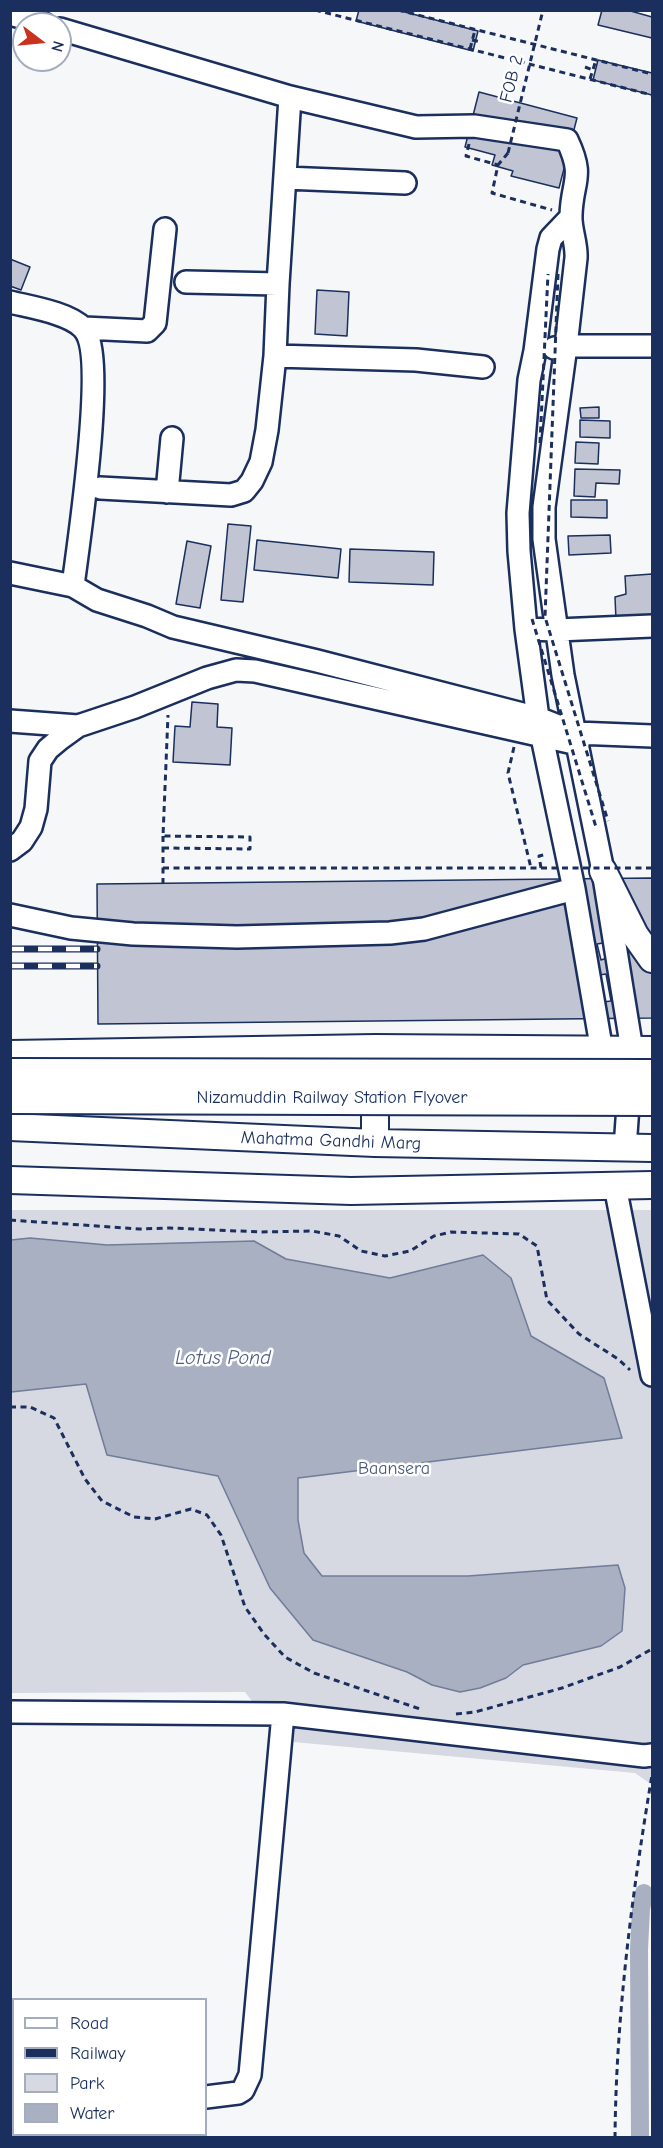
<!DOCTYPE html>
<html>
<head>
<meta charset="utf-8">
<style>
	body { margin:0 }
	#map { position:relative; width:663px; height:2148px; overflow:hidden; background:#f6f7f9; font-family:"Comic Neue",sans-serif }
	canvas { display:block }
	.frame { position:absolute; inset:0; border:12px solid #1b2f5e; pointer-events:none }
	.legend { position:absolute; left:12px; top:1998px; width:195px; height:138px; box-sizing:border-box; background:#fff; border:2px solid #a4acbf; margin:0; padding:8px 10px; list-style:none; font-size:18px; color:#1b2f5e }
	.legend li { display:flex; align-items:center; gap:12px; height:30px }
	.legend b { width:30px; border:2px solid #a4acbf }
	.north { position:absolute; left:12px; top:12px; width:60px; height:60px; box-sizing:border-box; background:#fff; border:2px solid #a4acbf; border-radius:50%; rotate:106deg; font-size:16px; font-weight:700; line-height:24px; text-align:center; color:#1b2f5e }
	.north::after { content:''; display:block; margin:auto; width:21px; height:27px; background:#c8321e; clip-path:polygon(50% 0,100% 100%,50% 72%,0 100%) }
</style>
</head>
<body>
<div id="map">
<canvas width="663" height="2148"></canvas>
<div class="frame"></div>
<ul class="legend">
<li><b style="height:8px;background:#fff"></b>Road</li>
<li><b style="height:8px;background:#1b2f5e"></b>Railway</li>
<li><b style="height:16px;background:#d6d9e2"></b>Park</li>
<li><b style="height:16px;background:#a9b0c1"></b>Water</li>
</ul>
<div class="north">N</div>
</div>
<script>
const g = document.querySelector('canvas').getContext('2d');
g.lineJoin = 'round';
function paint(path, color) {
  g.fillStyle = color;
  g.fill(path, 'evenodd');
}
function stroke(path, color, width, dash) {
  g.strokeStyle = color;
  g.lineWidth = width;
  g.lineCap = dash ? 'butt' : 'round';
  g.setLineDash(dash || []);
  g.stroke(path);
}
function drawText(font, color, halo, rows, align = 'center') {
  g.font = font + ' "Comic Neue",sans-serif';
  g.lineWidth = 5;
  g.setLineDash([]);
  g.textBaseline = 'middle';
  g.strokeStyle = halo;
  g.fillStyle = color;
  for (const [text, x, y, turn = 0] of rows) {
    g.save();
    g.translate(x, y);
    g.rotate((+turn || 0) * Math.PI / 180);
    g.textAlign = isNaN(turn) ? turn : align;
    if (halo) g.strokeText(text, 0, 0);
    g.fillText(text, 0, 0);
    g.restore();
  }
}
const green = new Path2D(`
	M10,1210h642v575l-17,-12 -353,-32 -37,-49 -234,1z`);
const water = new Path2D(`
	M30,1238l77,7 147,-4 32,18 104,19 93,-23 28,23 20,58 73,42 18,60 -324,40v42l6,33 18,23h146l150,-11 7,23 -3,43 -21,15 -78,19 -17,13 -26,10 -20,4 -28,-7 -25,-13 -94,-32 -43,-52 -52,-112 -111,-21 -21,-71 -75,8v-152z`);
const canal = new Path2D(`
	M640,2138l-1,-189 2,-40 3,-16`);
const building = new Path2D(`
	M359,10h38l81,21 -5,20 -117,-30z
	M602,10h25l25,7v21l-54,-13z
	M598,60l54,13v22l-59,-15z
	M479,92l98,26 -18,70 -48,-12 2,-5 -21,-6 3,-10 -30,-8z
	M10,259l20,8 -9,23 -11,-4z
	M317,290l32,2 -2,44 -32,-2z
	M599,407v11h-18l-1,-10z
	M580,420l30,1v17l-30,-1z
	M576,442l23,1 -1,21 -23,-1z
	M575,469l45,1 -1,14 -23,-1 -1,14 -21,-1z
	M571,500h36v18l-36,-1z
	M228,524l23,2 -8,76 -22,-2z
	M610,535l1,18 -42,2 -1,-19z
	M257,540l84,9 -3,29 -84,-8z
	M187,541l24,5 -11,62 -24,-4z
	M350,549l84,3 -1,33 -84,-3z
	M652,574v45l-36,1 -1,-23 11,-3 -1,-18z
	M192,702l26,2 -1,23 15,1 -2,37 -57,-3 2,-36 15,1z
	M652,878v140l-554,6 -1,-140z
	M603,943l4,15 -6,2 -4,-16z
	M606,974l5,27 -8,1 -4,-27z`);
const path = new Path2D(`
	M315,10l337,85
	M398,10l254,64
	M472,40l9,2
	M470,49l5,-19
	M585,67l8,3
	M590,79l6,-19
	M469,144l-3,12 32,9
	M508,153l-10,12 -6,28 60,17
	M514,747l-6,26 23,95
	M163,848l87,1v-12l-87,-1 5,-121
	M541,868l-2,-12 8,-2
	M163,884v-48
	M10,1220l129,9 31,-1 91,4 51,-1 27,5 22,15 24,5 25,-5 24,-15 17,-4 68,2 18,12 10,54 32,34 39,25 12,11
	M10,1407h20l24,11 31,61 17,22 32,16 21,2 36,-10 16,6 14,20 24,72 19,27 21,23 29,16 109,37
	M456,1714l19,-2 87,-24 58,-21 32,-18
	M615,2138c1,-122 17,-244 37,-363`);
const minor = new Path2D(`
	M10,14l34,10
	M60,29l230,68 126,30 58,-1 93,14c18,38 5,40 4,75 -1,14 6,28 5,43l-10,88 -22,161v32l19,136 40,196 29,179 -7,98
	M285,178l120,5
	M571,217l-20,21 -3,11 -13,102 -6,29 -11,133 1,38 7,78 12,89 36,171 30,174
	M186,282l92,2
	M10,302c20,5 59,11 73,26 25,25 -5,217 -10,258
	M84,328l63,3 8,-8 10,-94
	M554,348l12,-2h86
	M275,356l141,4 67,7
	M100,488l131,7 13,-4 8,-10 9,-19 6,-32 8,-74 3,-72 12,-187
	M167,492l5,-54
	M10,573l63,13 24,14 50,16 26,11 144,34 221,57 38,15 76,3
	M526,629l31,1 95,-4
	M10,721l68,5
	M10,850l12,-9 9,-14 5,-18 4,-48 8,-12 12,-10 18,-13 57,-19 72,-29 29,-8 19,1 323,73
	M10,915l61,13 62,6 104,3 153,-4 34,-4 150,-40
	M615,1186l37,189
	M10,1712l273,2 361,42 8,-1
	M206,2097l32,-4 5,-3 7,-15 33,-361
	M162,2138l1,-4`);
const major = new Path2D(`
	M603,871l32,64 17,24
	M10,1054l365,-6 277,2
	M375,1081v62
	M10,1127l365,16 277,5
	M10,1180l341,11 301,-6`);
const rail = new Path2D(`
	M10,949h87
	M10,966h87`);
const pathBridge = new Path2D(`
	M508,153l35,-143
	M558,274l-13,343 63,204
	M540,443l8,-169
	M532,619l64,208
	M163,868h489`);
const highwayBridge = new Path2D(`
	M10,1074l642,1
	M10,1098l642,2`);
const streetNames = [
	["FOB 2",512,79,-76],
	["Nizamuddin Railway Station Flyover",332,1098],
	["Mahatma Gandhi Marg",331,1141,2]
];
const parkNames = [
	["Baansera",394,1469]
];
const waterNames = [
	["Lotus Pond",223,1358]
];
paint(green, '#d6d9e2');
paint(water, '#a9b0c1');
stroke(water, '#707c99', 1.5);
stroke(canal, '#a9b0c1', 18);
paint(building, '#c0c4d3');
stroke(building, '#1b2f5e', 1.5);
stroke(minor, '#1b2f5e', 26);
stroke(major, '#1b2f5e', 30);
stroke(path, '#1b2f5e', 3, [6, 4.5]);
stroke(minor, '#fff', 21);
stroke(major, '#fff', 26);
stroke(rail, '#1b2f5e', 7);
stroke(rail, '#fff', 4.5, [14]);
stroke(highwayBridge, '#1b2f5e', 34, []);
stroke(pathBridge, '#1b2f5e', 3, [6, 4.5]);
stroke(highwayBridge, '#fff', 30);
drawText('18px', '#1b2f5e', '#fff', streetNames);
drawText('18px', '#4a5a7f', '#fff', parkNames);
drawText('italic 20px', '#4d5c81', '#fff', waterNames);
</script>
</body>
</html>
